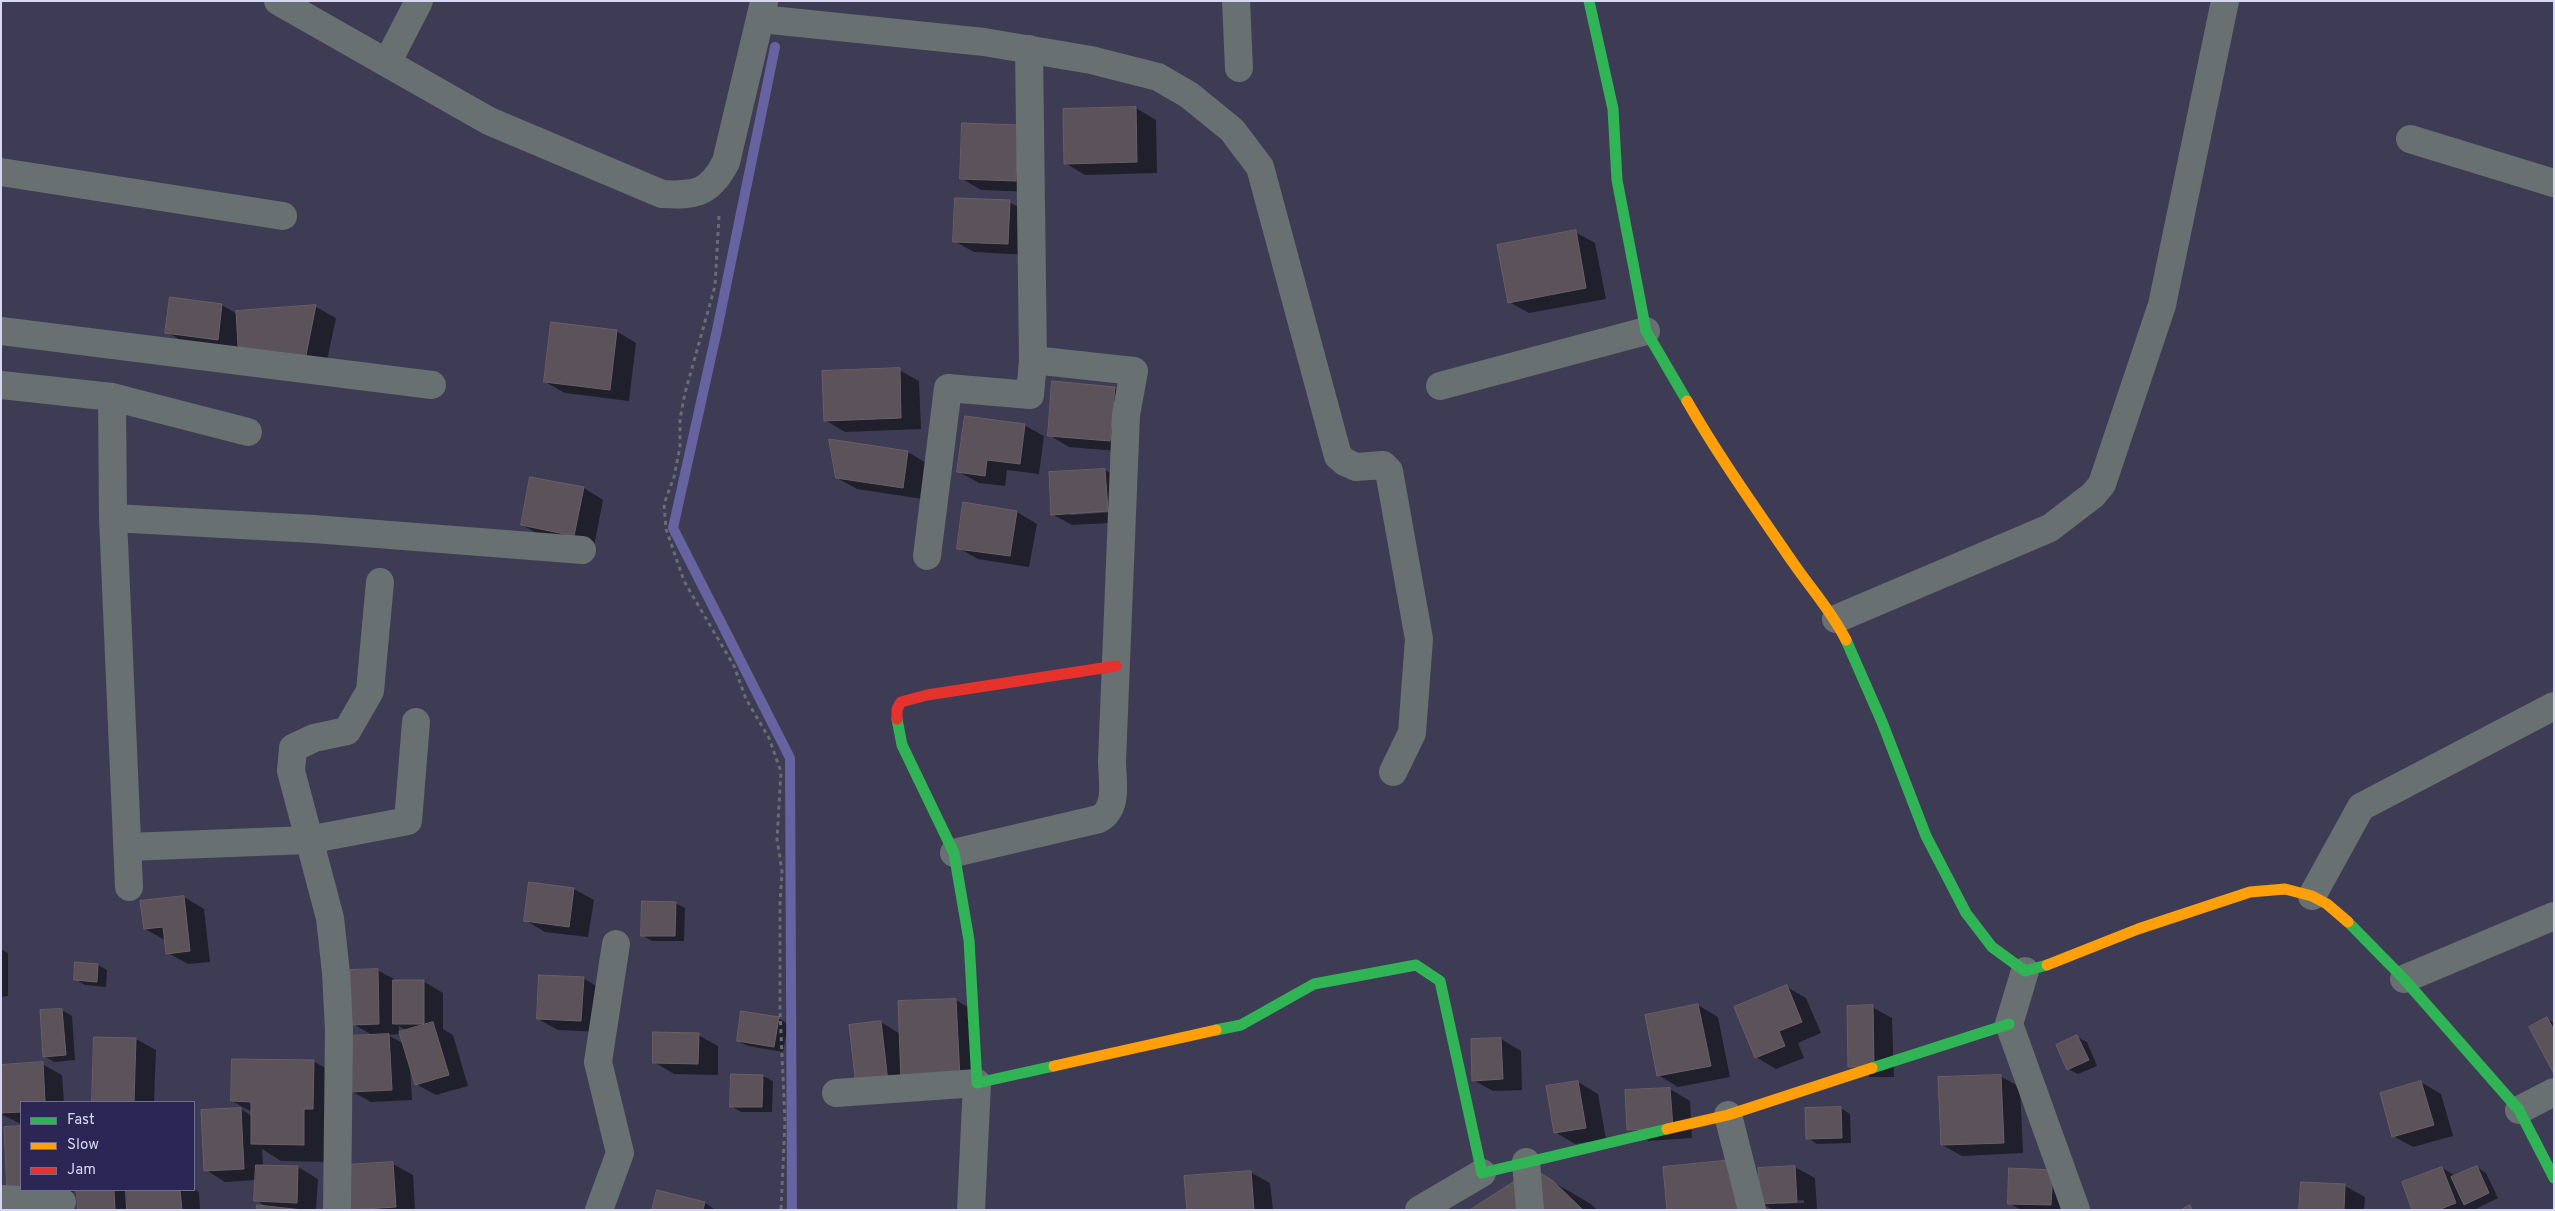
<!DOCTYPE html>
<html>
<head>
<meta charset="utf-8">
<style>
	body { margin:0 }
	#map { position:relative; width:2555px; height:1211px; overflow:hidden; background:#3d3c54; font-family:Overpass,sans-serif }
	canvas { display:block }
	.frame { position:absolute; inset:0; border:2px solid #d7d7f4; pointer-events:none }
	.legend { position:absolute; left:20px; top:1101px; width:175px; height:90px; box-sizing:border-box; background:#2b2653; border:1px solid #706d93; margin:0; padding:6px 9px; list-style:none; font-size:15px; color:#d7d7f4 }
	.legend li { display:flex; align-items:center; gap:10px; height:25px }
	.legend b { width:25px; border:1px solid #706d93 }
</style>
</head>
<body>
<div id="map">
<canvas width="2555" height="1211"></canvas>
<div class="frame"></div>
<ul class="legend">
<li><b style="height:6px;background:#30b455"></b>Fast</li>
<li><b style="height:6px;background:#ff9f0a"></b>Slow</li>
<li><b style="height:6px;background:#e5322d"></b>Jam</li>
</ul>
</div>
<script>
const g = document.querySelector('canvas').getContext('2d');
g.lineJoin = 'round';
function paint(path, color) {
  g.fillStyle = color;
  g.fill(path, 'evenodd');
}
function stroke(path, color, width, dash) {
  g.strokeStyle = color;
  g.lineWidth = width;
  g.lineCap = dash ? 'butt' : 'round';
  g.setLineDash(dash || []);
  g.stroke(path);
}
const shadow = new Path2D(`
	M1136,108l20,12 1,53 -72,2 -20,-12z
	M1017,126l18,66 -54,-2 -20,-12z
	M1009,202l20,11 -1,42 -54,-3 -20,-11z
	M1575,232l20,11 11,56 -77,14 -20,-11z
	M171,299l51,6 15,9v-2l79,-5 20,11 -11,52 -66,-13 -21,-12 -1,5 -50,-6 -20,-12z
	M616,331l20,12 -7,58 -64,-8 -20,-11z
	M899,370l20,11 2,48 -76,3 -20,-12z
	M1114,388l20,11 -4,53 -61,-5 -20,-12z
	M1024,425l20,11 -5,38 -32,-4 -2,16 -26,-3 -20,-11z
	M831,441l77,11 20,12 -5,35 -66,-10 -20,-11z
	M1105,470l20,11 2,41 -55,3 -20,-11zM1114,509v3l-44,3v-3z
	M584,488l19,12 -9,46 -52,-10 -20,-11z
	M1017,512l20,12 -8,43 -51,-8 -20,-11z
	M530,883l44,6 20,11 -6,37 -43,-5 -20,-12z
	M184,897l20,12 6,53 -22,2 -20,-11 -3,-13 -20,-11z
	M675,903l10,5 -1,33h-32l-10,-6z
	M1,949l7,4v43l-7,1z
	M98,965l9,5 -1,17 -21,-2 -10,-6z
	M377,970l21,11h25l20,12v36l10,6 15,51 -32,9 -20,-11 -6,-17 2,33 -41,2 -20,-11 23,-55 -21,-12zM399,1026l8,5 -8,3zM401,1034l3,10 -16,-9z
	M583,978l20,12 -2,42 -43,-2 -20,-11z
	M1787,987l19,11 15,35 -23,10 6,15 -28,11 -20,-12z
	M956,1000l20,12 3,77 -102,7 4,-74 19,12z
	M1698,1005l20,12 12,60 -52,10 -20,-12z
	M1872,1007l20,11 2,59h-25z
	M62,1010l10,6 3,44 -21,2 -10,-6 -3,-45z
	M778,1018l10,6 -5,28 -35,-6 -10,-5z
	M2547,1019l7,4v48z
	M698,1035l20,11v29l-44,-1 -20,-12z
	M2077,1037l10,5 10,24 -19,8 -10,-5z
	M96,1038l40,1 20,11 -2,52h-60z
	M1501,1039l20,12 1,39 -29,1 -20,-11 -1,-40z
	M313,1061l30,17 -10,84 -52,-1 -19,-12 1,17 35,1 20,12 -2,31h-58l10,-2 -12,-8 1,-20 -32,2 -19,-12 35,-61 11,7v-4l-20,-11z
	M42,1064l20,11 2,27h-43v22l-20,-10v-48z
	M763,1076l10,5 -1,31h-31l-10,-6z
	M2000,1076l20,11 3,66 -61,3 -20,-11z
	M1578,1082l20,12 8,45 -31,5 -20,-12z
	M2421,1082l20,12 12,42 -40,11 -20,-11z
	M1670,1089l20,12 2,37 -44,3 -22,-50z
	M1841,1108l9,6 1,29 -34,1 -9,-6z
	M21,1127v63h52v12l-65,-10 -2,-64z
	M1733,1161l27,16 35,-10 20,11 2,32h-44l-8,-5v5h-97zM1804,1200v3l-25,1v-2z
	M393,1164l20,11 2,35h-64z
	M2477,1167l9,6 12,25 -24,12h-60l28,-42 14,8z
	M1534,1171l57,33 6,6h-125z
	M2052,1171l19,39h-50l-12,-7z
	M1250,1172l20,11 3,27h-85z
	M2345,1186l20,11 -1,13h-64z
	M194,1189l5,3 1,18h-120l-1,-20z
	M705,1203l11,7h-63z`);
const stream = new Path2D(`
	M775,47l-58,283 -44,198 117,230 2,452`);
const building = new Path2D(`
	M1136,107l1,55 -73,2 -1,-55z
	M962,123l56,2 -2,56 -56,-2z
	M955,198l55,2 -2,44 -55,-2z
	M1576,230l10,58 -78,15 -11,-58z
	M170,297l52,7 -4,36 -53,-7z
	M316,305l-11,55 -67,-14 -2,-35z
	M551,322l66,8 -7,60 -66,-8z
	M900,368l1,50 -77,3 -2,-50z
	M1052,381l63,6 -5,54 -62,-5z
	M965,416l60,8 -5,40 -33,-4 -2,16 -28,-4z
	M829,439l79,12 -5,37 -67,-10z
	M1105,469l3,42 -57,4 -2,-43z
	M530,477l54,10 -10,49 -53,-11z
	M963,502l54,9 -7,45 -53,-7z
	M529,882l45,6 -5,39 -45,-6z
	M184,896l6,55 -24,3 -3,-27 -19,2 -4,-28z
	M642,901l34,1 -1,34h-34z
	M75,962l23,2 -1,18 -23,-2z
	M378,969l1,55 -27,1 -2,-55z
	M539,975l45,2 -3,44 -44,-2z
	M393,980h31v44h-31z
	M1787,985l15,37 -23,9 6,15 -30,12 -21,-51z
	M956,999l4,79 -59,3 -3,-80z
	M1698,1004l13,62 -54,10 -12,-61z
	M1873,1005l1,61 -26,1 -1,-61z
	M62,1009l4,46 -23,2 -3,-47z
	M741,1011l38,6 -5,30 -37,-6z
	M2547,1017l7,13v44l-25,-47z
	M881,1021l7,61 -32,3 -7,-60z
	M433,1022l16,53 -34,10 -16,-53z
	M653,1032l46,1 -1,31 -45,-1z
	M389,1034l3,56 -42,2 -3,-56z
	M2077,1035l12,25 -22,10 -11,-25z
	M94,1037l42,1 -2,64h-42z
	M1501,1038l2,41 -31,2 -1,-42z
	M232,1059l82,1 -1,49h-9v36l-53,-1v-42l-20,-1z
	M43,1062l2,40h-24v10l-20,1v-48z
	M731,1074l32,1 -1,32h-32z
	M2001,1075l3,68 -63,2 -3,-68z
	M1578,1081l8,47 -32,5 -8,-47z
	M2421,1081l13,44 -42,12 -12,-44z
	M1670,1088l3,40 -46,2 -2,-40z
	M1841,1107l1,31 -36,1 -1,-31z
	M241,1108l3,61 -40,2 -3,-61z
	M21,1126v64l-14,2 -3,-65z
	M1733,1160l5,50h-71l-4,-43z
	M393,1162l3,45 -48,3 -3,-45z
	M256,1165l42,1 -1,37 -43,-2z
	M1795,1166l2,36 -36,2 -3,-36z
	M2477,1166l12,27 -25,12 -13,-28z
	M2442,1167l14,36 -18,7h-26l-10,-28z
	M2009,1168l44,2 -2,35 -43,-1z
	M1534,1169l19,12 30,29h-113z
	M1251,1171l3,39h-67l-3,-34z
	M2301,1182l44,2 -1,26h-45z
	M77,1190h37l1,20h-37z
	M126,1190h54l2,20h-55z
	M657,1190l48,12 -2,8h-51z
	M257,1205l46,5h-46z
	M2190,1205l2,5h-11z`);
const path = new Path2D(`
	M719,216l-4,70 -30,107 -5,26v28l-6,30 -10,27 2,25 18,52 50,85 12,33 23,39 12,34 -4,67 5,32 -2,33v108l5,109 -4,89`);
const street = new Path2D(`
	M278,1l211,120 173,73c34,2 48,-1 64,-32l38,-160
	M1236,1l3,67
	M761,19l223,23 107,18 67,17 31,18 43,35 28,37 78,289 7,6 11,5 27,-2 6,6 30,168 -7,94 -19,39
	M387,63l32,-62
	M2410,139l144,44
	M1,172l282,44
	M1,331l431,54
	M1,385l111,12 1,121 16,369
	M1440,386l206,-55
	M112,397l136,35
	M113,518l201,11 268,21
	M927,556l21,-168 82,7 3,-35 -4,-311
	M1836,619l214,-91 43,-33 9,-11 60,-179 63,-304
	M128,847l180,-7 100,-19 8,-99
	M954,853l145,-34c20,-11 13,-39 13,-58l14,-346 8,-44 -101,-11
	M2312,896l49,-89 193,-101
	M2025,971l-16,53 67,186
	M2404,979l150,-63
	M836,1093l141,-10 -6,127
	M2519,1110l35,-18
	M1728,1115l24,95
	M1526,1162l4,48
	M1,1199l61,3
	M337,1210l2,-180 -3,-57 -6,-55 -39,-147 2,-23 21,-10 33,-7 23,-40 10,-109
	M599,1210l21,-57 -22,-91 18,-118
	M1419,1210l63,-37`);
const fast = new Path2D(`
	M1589,1l24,108 4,71 29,151 41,70
	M1846,640l36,82 44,114 40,77 26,34 33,24 22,-6
	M897,719l5,26 52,108 15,87 8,143 77,-17
	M2348,922l56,57 115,131 35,68
	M1216,1030l25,-5 73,-41 102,-19 24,16 42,192 185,-44
	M1872,1068l137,-44`);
const slow = new Path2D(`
	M1687,401c32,56 70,109 107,163 18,26 38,48 52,76
	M2047,965l91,-36 112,-37 35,-3 27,7 15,8 21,18
	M1054,1066l162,-36
	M1667,1129l61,-14 144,-47`);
const jam = new Path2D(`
	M897,719v-10l4,-7 26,-7 189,-29`);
paint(shadow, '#0007');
stroke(stream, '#6762a0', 10);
paint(building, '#5b525a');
stroke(building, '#6a5f66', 1);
stroke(path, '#686c73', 3, [4, 4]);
stroke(street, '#687071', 28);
stroke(fast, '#30b455', 11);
stroke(slow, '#ff9f0a', 11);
stroke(jam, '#e5322d', 11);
</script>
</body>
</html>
